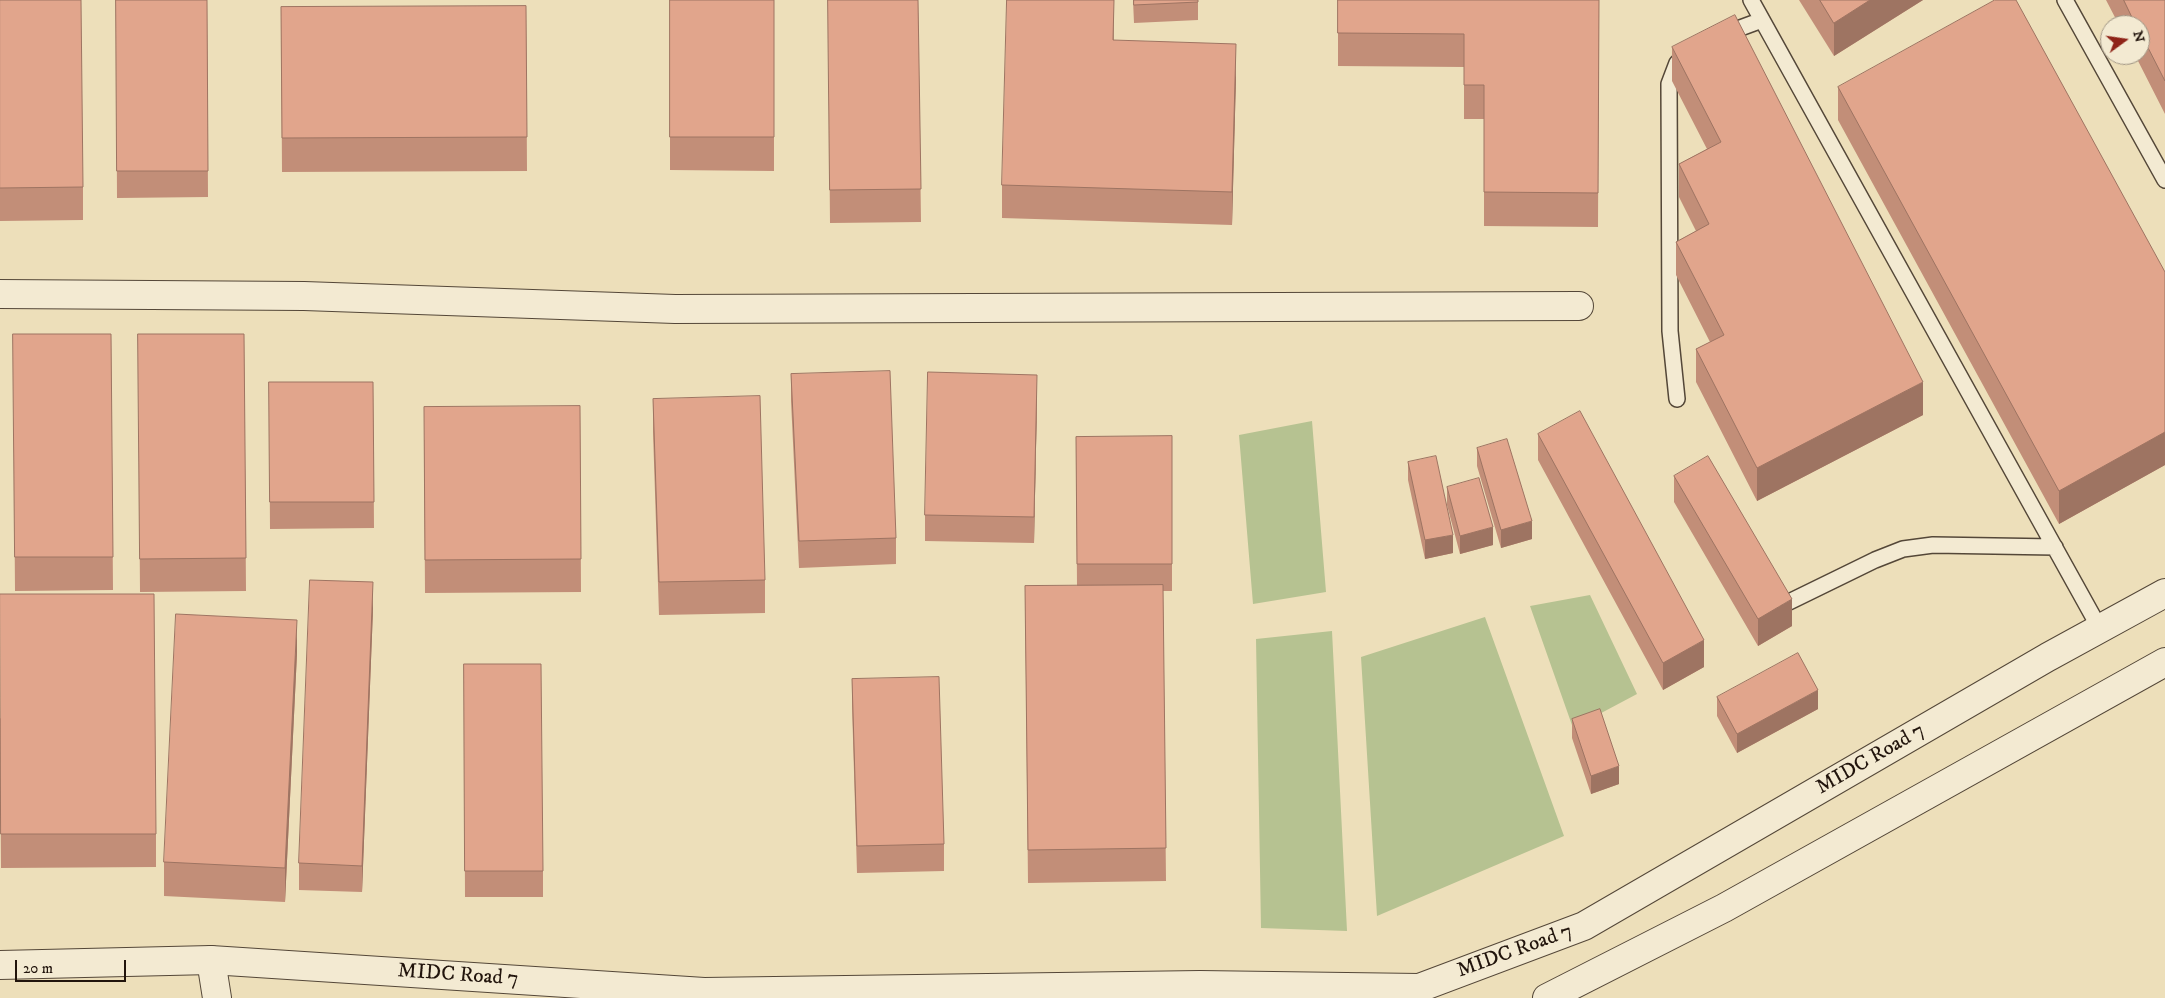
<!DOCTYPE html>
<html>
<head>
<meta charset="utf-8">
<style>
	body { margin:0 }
	#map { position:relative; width:2165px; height:998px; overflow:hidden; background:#eddfba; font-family:"IM FELL DW Pica",serif }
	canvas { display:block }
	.north { position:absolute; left:2100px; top:15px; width:50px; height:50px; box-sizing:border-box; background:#f3ead2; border:1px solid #9f9483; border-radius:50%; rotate:76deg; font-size:14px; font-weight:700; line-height:20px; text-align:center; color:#21140c }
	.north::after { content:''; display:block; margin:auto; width:18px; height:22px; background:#8f2418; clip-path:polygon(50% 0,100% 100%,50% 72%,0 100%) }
	.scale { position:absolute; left:15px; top:960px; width:111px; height:22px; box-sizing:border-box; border:2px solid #21140c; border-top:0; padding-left:6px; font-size:15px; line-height:18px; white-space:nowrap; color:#21140c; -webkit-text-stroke:4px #f3ead2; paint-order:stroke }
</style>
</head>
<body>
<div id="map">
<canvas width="2165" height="998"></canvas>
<div class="north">N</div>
<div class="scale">20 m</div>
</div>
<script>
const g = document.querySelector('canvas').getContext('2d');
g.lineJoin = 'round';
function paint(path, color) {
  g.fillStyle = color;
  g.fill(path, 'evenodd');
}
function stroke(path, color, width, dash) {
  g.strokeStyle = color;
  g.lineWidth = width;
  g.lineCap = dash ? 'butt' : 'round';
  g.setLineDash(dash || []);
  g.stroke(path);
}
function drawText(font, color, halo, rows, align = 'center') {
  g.font = font + ' "IM FELL DW Pica",serif';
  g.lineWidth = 4;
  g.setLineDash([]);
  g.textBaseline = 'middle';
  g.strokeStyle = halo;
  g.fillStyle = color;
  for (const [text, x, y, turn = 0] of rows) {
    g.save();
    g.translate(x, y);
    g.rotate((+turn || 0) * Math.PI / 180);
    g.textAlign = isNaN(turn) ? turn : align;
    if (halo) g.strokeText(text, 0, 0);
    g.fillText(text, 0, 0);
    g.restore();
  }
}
const green = new Path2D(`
	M1312,421l14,171 -73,12 -14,-169z
	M1590,595l47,99 -64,34 -43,-122z
	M1485,617l79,219 -187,80 -16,-259z
	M1332,631l15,300 -86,-3 -5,-289z`);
const service = new Path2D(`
	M1751,0l349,629
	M2065,0l100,180
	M1724,34l38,-14
	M1677,399l-7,-68 -1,-247 8,-21 4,-4
	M1789,602l86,-42 28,-11 30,-4 122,2`);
const minor = new Path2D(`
	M0,294l304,2 371,13 904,-3
	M211,960l6,38`);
const tertiary = new Path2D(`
	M0,965l211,-5 493,32 496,-7 219,3 165,-62 464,-269 117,-64
	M1547,998l177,-90 441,-246`);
const wall = new Path2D(`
	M0,0l83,187v33l-83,1z
	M116,0h91l1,197 -91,1z
	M670,0h104v171l-104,-1z
	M828,0h90l3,222 -91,1z
	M1133,0h65v20l-64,3z
	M1338,0h261l-1,227 -114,-1v-107h-20v-52l-126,-1z
	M1799,0h124l-89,56z
	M2106,0h59v114l-30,-59h5v-30h-21z
	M526,6l1,165 -245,1 -1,-165z
	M1114,40l122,37 -4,148 -230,-7v-33z
	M1672,47l251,368 -166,86 -61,-119v-33l14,-7 -34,-67v-33l20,-11 -17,-34v-33l28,-15 -35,-68z
	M1838,87l327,185v193l-106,59 -221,-404z
	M13,334h98l2,256 -98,1z
	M138,334h106l2,257 -106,1z
	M791,374l105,164v26l-97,4 -8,-167z
	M269,382h104l1,146 -104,1z
	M653,399l112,181v33l-106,2 -6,-183z
	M1037,401l-3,142 -109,-2v-26z
	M580,406l1,186 -156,1 -1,-153z
	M1538,434l166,233 -41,23 -125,-230z
	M1172,436v155h-9l3,290 -138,2 -3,-297h52l-1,-149z
	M1477,448l55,91 -31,9 -24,-82z
	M1408,462l45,91 -28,6 -17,-79z
	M1674,476l118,150 -34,20 -84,-144z
	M1447,487l46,58 -33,9 -13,-49z
	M373,609l-11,283 -63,-2v-27z
	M297,653l-12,249 -121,-6v-34z
	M464,664l79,207v26h-78z
	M852,679l92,165v27l-87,2 -5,-168z
	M1717,697l101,12 -81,44 -20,-37z
	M0,718l156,116v33l-155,1z
	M1572,719l47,65 -28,10 -19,-56z`);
const shadedWall = new Path2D(`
	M1114,0v25l-1,48v-33z
	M1870,0h53l-89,56v-33z
	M1236,44v33l-4,148v-33z
	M1037,375v26l-3,142v-26z
	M1923,382v33l-166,86v-33z
	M2165,432v33l-106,59v-33z
	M1532,521v18l-31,9v-18z
	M1493,527v18l-33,9v-18z
	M1453,535v18l-28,6v-19z
	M373,582v27l-11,283v-26z
	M1792,599v27l-34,20v-27z
	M297,620v33l-12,249v-34z
	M1704,640v27l-41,23v-27z
	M1818,690v19l-81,44v-19z
	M1619,766v18l-28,10v-18z`);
const building = new Path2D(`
	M0,0h81l2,187 -83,1z
	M116,0h91l1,171h-91z
	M670,0h104v137h-104z
	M828,0h90l3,189 -91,1z
	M1007,0h107l-1,40 123,4 -4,148 -230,-7z
	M1134,0h64v2l-64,3z
	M1338,0h261l-1,193 -114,-1v-107h-20v-51l-126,-1z
	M1820,0h50l-36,23z
	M1995,0h21l149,272v160l-106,59 -221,-404z
	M2124,0h41v81l-25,-49v-7h-4z
	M526,6l1,131 -245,1 -1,-131z
	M1735,15l188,367 -166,86 -61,-119 28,-14 -48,-93 33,-18 -30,-60 42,-22 -49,-95z
	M13,334h98l2,223h-98z
	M138,334h106l2,224 -106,1z
	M890,371l6,167 -97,3 -8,-167z
	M928,372l109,3 -3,142 -109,-2z
	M269,382h104l1,120h-104z
	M760,396l5,184 -106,2 -6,-183z
	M580,406l1,153 -156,1 -1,-153z
	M1580,411l124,229 -41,23 -125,-229z
	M1172,436v128h-95l-1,-127z
	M1507,439l25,82 -31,9 -24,-82z
	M1436,456l17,79 -28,5 -17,-78z
	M1708,456l84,143 -34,20 -84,-143z
	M1479,478l14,49 -33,9 -13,-49z
	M310,580l63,2 -11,284 -63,-3z
	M1163,585l3,263 -138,2 -3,-264z
	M0,594h154l2,240h-155z
	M176,614l121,6 -12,248 -121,-6z
	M1798,653l20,37 -81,44 -20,-37z
	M464,664h77l2,207h-78z
	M939,677l5,167 -87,2 -5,-167z
	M1600,709l19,57 -28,10 -19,-57z`);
const streetNames = [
	["MIDC Road 7",1871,760,-30],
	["MIDC Road 7",1515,952,-20],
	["MIDC Road 7",458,976,4]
];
paint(green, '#b6c291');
stroke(service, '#544738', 18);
stroke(minor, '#544738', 30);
stroke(tertiary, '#544738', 30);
stroke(service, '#f3ead2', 15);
stroke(minor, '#f3ead2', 28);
stroke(tertiary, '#f3ead2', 28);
paint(wall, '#c28e78');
paint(shadedWall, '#9e7462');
paint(building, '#e1a58c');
stroke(building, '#9e7462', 1);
drawText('21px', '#21140c', '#f3ead2', streetNames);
</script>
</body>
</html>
